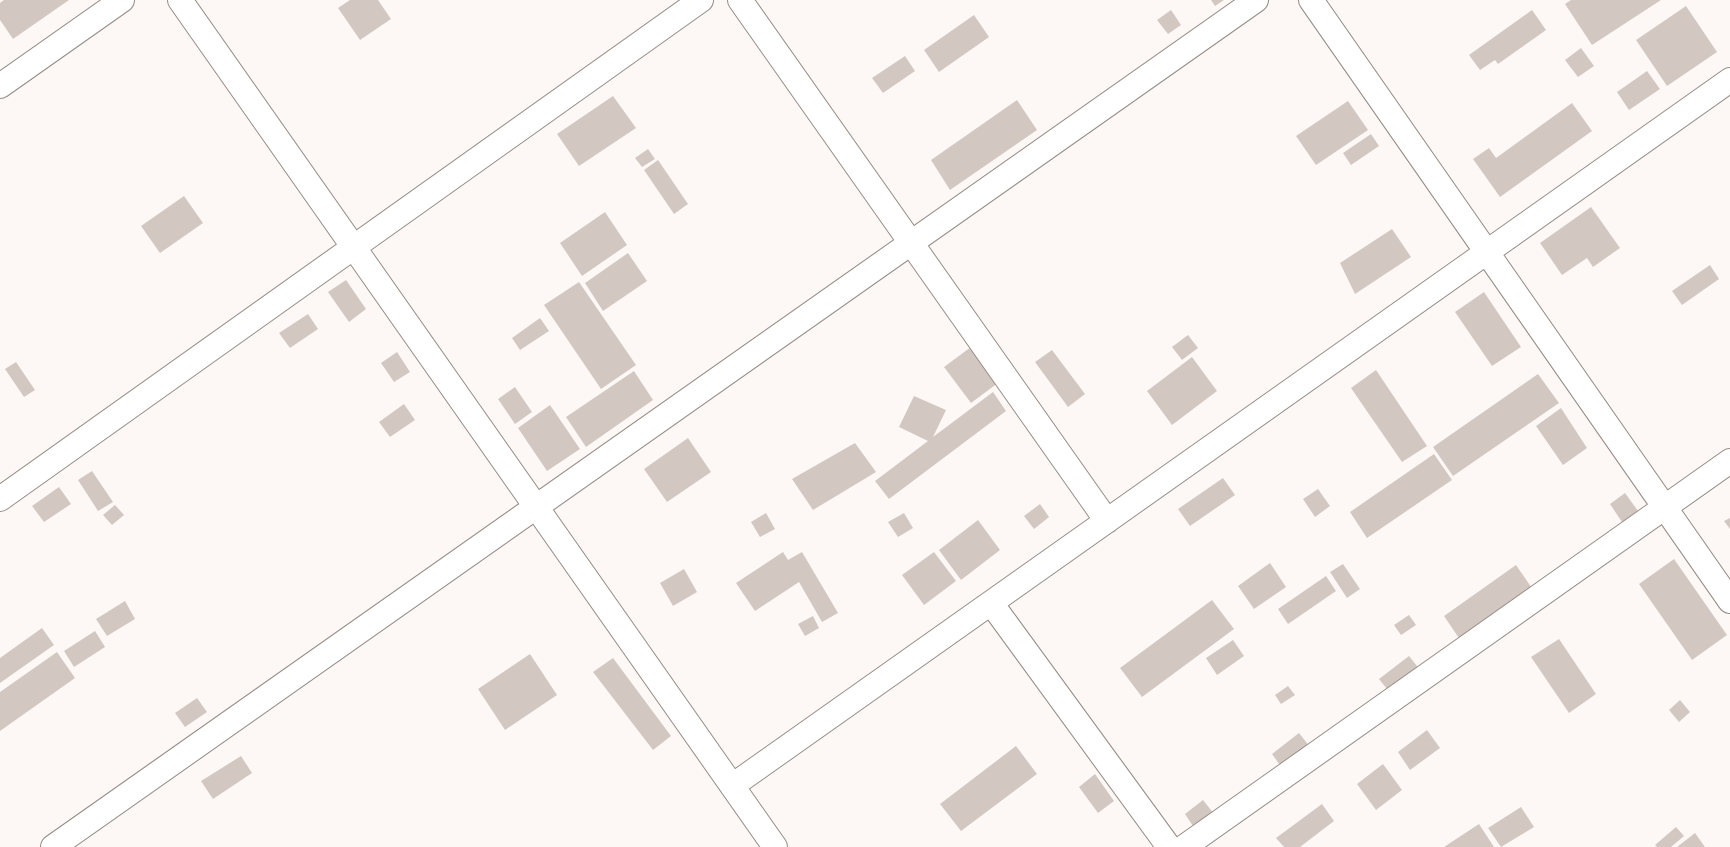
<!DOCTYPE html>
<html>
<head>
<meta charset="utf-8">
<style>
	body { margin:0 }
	canvas { display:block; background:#fdf8f6 }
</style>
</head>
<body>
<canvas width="1730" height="847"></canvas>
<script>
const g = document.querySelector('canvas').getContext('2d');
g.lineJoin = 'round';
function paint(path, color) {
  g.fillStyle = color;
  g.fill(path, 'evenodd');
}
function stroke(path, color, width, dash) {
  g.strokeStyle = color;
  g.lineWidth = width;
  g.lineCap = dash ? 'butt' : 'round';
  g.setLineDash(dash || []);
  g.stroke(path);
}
const building = new Path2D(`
	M4,0h65l-56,39 -13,-19v-17z
	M350,0h28l13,19 -31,21 -22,-32z
	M1211,0h13l-9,6z
	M1571,0h90l-69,45 -27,-41z
	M1686,6l31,46 -50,34 -31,-46z
	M1171,10l10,15 -13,9 -11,-14z
	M1532,10l14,20 -48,34 -3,-4 -15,10 -11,-15z
	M974,15l15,22 -50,35 -15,-22z
	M1581,48l13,18 -16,11 -13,-17z
	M905,56l10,15 -32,22 -11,-15z
	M1647,71l13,18 -31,21 -12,-18z
	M613,96l23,32 -57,38 -22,-32z
	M1017,100l20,30 -87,60 -19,-30z
	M1348,101l20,29 -52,35 -20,-29z
	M1572,103l20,28 -92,66 -27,-38 16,-11 7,10z
	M1371,134l8,12 -28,19 -8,-12z
	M648,149l7,10 -13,8 -7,-9z
	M658,160l30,44 -14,10 -30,-44z
	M184,196l19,27 -43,30 -19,-27z
	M1591,207l29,41 -27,19 -6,-9 -25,17 -22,-32z
	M605,212l22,33 -45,31 -22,-33z
	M1392,229l19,28 -56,37 -15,-31z
	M628,253l19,28 -44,30 -18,-28z
	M1710,265l9,14 -37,26 -10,-14z
	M346,280l20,29 -17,13 -21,-30z
	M579,282l57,83 -35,24 -57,-84z
	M1484,292l37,55 -29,19 -37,-54z
	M308,314l10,15 -28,19 -11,-15z
	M540,318l9,13 -29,19 -8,-12z
	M1188,335l10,13 -16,12 -10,-13z
	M979,341l27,36 -35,26 -27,-36z
	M1052,350l33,44 -17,13 -33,-45z
	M397,352l13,20 -16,10 -13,-19z
	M1192,357l25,34 -45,34 -25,-34z
	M16,362l19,28 -11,7 -19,-28z
	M1376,370l51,76 -25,16 -51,-74z
	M634,371l19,29 -67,47 -20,-30z
	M1538,374l21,29 -106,73 -20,-29z
	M515,387l17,25 -17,12 -17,-25z
	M993,392l13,19 -117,88 -14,-18 53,-40 -29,-14 15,-31 32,14 -13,27z
	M404,404l11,16 -25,17 -11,-15z
	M550,405l30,44 -33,22 -29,-43z
	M1561,408l26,40 -24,17 -27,-39z
	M688,438l23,34 -44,30 -23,-33z
	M855,443l21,29 -63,38 -21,-31z
	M1434,454l18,26 -85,58 -17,-26z
	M92,471l21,31 -15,9 -20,-31z
	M1223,478l12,17 -45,31 -12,-17z
	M59,487l12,17 -27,18 -12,-16z
	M1318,489l12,17 -15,11 -12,-18z
	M1625,493l13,18 -16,11 -12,-18z
	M1040,504l9,13 -15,12 -10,-13z
	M115,505l9,10 -12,10 -9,-10z
	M766,513l9,16 -15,8 -9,-15z
	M904,513l9,15 -15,9 -10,-15z
	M1730,518v11l-6,-8z
	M978,520l22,30 -39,30 -22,-30z
	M783,552l5,8 14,-8 36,61 -16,9 -23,-40 -44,29 -19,-28z
	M934,552l22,29 -32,24 -22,-30z
	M1674,559l53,76 -35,25 -53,-76z
	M1270,563l16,24 -32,22 -16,-23z
	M1343,564l17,25 -13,9 -17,-26z
	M1516,565l20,29 -73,50 -19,-28z
	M684,569l13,23 -24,14 -13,-23z
	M1326,576l10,15 -48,33 -10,-15z
	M1212,600l22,29 -92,68 -22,-29z
	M125,601l10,18 -28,17 -11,-17z
	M1409,615l7,10 -15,10 -7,-10z
	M813,616l6,12 -14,8 -7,-12z
	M42,628l12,17 -54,38v-25z
	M95,631l10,16 -31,20 -10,-16z
	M1559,639l37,55 -27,19 -38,-56z
	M1233,640l11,16 -27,19 -11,-17z
	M57,652l18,26 -75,53v-39z
	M530,654l27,41 -52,35 -27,-41z
	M1409,656l12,15 -30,23 -12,-15z
	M613,658l58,78 -18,14 -60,-78z
	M1288,686l7,9 -14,9 -6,-9z
	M197,698l10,14 -22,15 -10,-14z
	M1680,700l10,12 -11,10 -10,-12z
	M1427,730l13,18 -30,22 -12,-18z
	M1299,733l11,14 -28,21 -10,-14z
	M1016,746l21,28 -76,57 -21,-27z
	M241,756l11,17 -39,26 -12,-18z
	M1383,764l19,26 -26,20 -19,-26z
	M1095,774l19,27 -16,12 -19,-26z
	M1203,800l11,14 -19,15 -10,-15z
	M1322,804l12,17 -34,26h-16l-8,-9z
	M1521,807l13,20 -33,20 -13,-19z
	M1479,824l15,23h-50z
	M1676,827l8,9 -13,11h-14l-2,-2z
	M1695,833l10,14h-28z`);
const street = new Path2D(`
	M180,0l595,847
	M740,0l367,521
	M1311,0l419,601
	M0,86l122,-86
	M0,499l701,-499
	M991,603l178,244
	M732,786l998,-706
	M53,847l1203,-847
	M1184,847l546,-386`);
paint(building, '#d3c7c1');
stroke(street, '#968c86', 26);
stroke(street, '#fff', 24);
</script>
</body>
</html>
